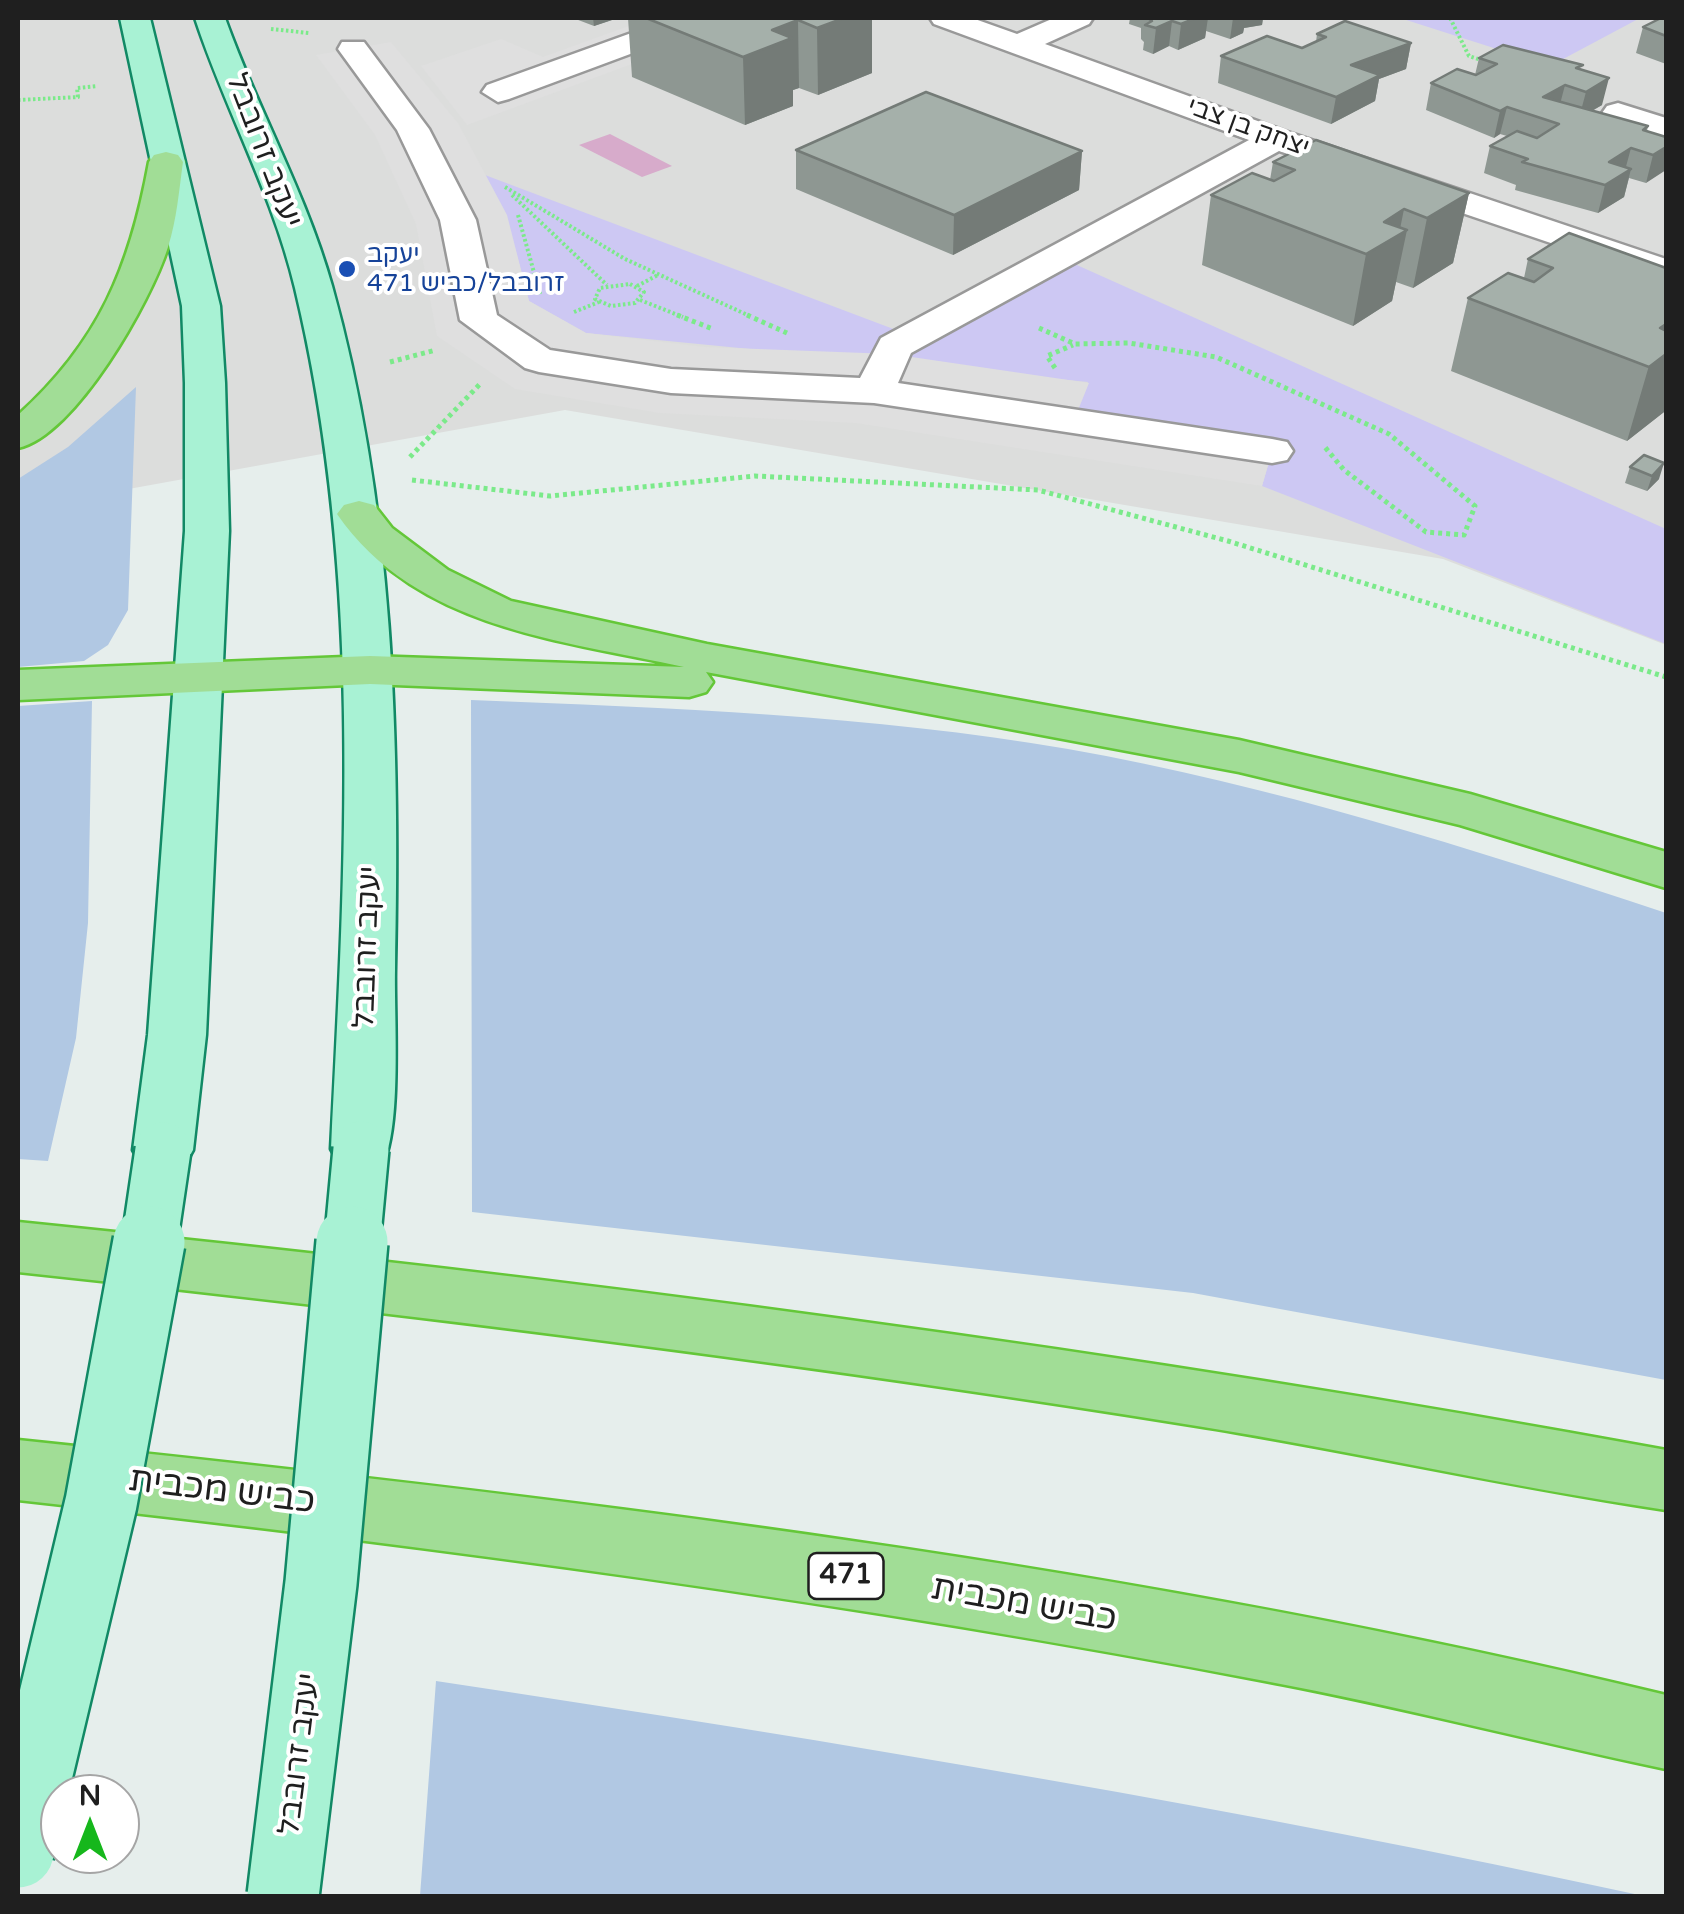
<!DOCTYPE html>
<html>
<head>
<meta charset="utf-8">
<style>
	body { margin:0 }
	#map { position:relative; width:1684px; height:1914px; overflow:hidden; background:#e6eeec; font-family:"Varela Round",sans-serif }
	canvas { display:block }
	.frame { position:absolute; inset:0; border:20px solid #1f1f1f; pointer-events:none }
	.north { position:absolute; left:40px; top:1774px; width:100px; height:100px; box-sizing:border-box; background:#fff; border:2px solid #a5a5a5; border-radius:50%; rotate:0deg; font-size:28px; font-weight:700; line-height:40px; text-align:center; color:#1f1f1f }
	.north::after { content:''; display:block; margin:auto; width:35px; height:45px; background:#16b71c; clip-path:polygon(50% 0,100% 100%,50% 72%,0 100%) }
</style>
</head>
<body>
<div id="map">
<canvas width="1684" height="1914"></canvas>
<div class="frame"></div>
<div class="north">N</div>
</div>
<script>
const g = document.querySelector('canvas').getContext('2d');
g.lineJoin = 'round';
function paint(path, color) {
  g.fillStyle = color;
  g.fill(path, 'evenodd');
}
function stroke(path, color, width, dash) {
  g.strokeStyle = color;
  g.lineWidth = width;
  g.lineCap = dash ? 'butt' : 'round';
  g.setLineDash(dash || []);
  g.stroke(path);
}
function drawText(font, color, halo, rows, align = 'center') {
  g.font = font + ' "Varela Round","Noto Sans Hebrew",sans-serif';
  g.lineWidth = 8;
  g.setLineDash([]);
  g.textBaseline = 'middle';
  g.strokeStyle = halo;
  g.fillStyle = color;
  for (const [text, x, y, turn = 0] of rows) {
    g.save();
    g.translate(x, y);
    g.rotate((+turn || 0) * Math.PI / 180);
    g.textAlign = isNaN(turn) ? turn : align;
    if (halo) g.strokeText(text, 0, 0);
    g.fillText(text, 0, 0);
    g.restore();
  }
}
const residential = new Path2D(`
	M18,18h1648v627l-223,-86 -878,-149 -547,99z`);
const grass = new Path2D(`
	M136,387l-8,223 -20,35 -24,16 -66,6v-188l50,-32z
	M471,700c199,8 400,15 597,49 204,36 402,99 598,164v467l-473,-87 -721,-81z
	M92,701l-4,222 -12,115 -28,123 -30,-2v-453z
	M436,1681c405,61 808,128 1208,215h-1224z`);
const park = new Path2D(`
	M1400,18h240l-90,48z
	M485,175l427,161 147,-79 607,272v115l-404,-158 10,-34 -199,-31 15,-39 -502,-49 -57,-32 -13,-49z`);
const parking = new Path2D(`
	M651,18h105l-289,107 -46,-59 80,-27 42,18z
	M391,42l67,81 49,92 22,86 57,32 119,14 186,7 198,29 -15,37 198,31 -10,35 -406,-63 -196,-10 -145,-24 -78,-53 -21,-112 -41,-89 -59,-80z`);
const water = new Path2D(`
	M610,134l62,32 -30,11 -63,-32z`);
const pathFar1 = new Path2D(`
	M1450,18l19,38 15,5
	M271,29l38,4
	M18,100l60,-3 -1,-9 20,-2
	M505,187l120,72 127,58
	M512,195l95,90
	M518,215l22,79
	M630,284l14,8 -9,11 -24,3 -16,-7 5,-11z
	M637,286l21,-11
	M640,300l43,17
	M574,312l25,-10`);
const path = new Path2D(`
	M677,315l36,14
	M747,315l40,18
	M1039,328l36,16 54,-1 87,14 173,77 86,72 -11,29 -38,-3 -82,-62 -20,-24
	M390,362l46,-12
	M1055,368l-8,-12 26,-11
	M410,457l71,-74
	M412,480l138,16 205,-20 283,14 190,51 438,136`);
const minor = new Path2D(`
	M673,18h42l-4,6 -202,75 -11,3 -16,-10 5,-7z
	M930,18h42l45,16 37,-16h39l-4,6 -44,20 243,88 378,127v23l-387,-131 -368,202 -13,30 374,56 15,3 6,9 -6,9 -15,3 -398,-60 -203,-10 -132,-21 -14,-4 -65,-48 -20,-100 -43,-90 -59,-81 4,-7h22l65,87 47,91 21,95 53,35 121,19 189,9 21,-40 368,-198 -315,-116z
	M1618,103l48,15v21l-59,-19 -5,-7 5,-7z`);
const major = new Path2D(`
	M120,18h30l70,288 5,77 4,148 -23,504 -13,115 -9,16 -21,7 -21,-7 -9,-16 15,-115 37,-504v-148l-3,-77z
	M195,18h30c32,90 81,175 107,268 62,222 68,455 63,684 -1,47 7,158 -13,195l-21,7 -21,-7 -9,-16c15,-288 32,-577 -36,-861 -22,-93 -70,-179 -100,-270z`);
const highway = new Path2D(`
	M166,152l12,3 5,7c-4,28 -6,57 -15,85 -17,54 -93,189 -150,201v-33c81,-73 112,-148 131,-253l5,-7z
	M359,501l15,4 18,23 56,42 63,31 196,43 532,96 231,54 196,58v36l-206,-63 -221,-53 -533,-100 7,10 -7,10 -17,5 -319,-13 -352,16v-30l352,-14 314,11c-124,-27 -268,-39 -347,-153l7,-9z
	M18,1222c552,56 1102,127 1648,228v60c-157,-23 -312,-59 -469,-84 -392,-63 -785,-112 -1179,-154z
	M18,1440c547,57 1114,125 1648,255v74c-134,-28 -267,-63 -401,-88 -413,-79 -830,-135 -1247,-181z`);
const majorBridgeFar1 = new Path2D(`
	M149,1245l14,-95
	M352,1245l9,-96`);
const majorBridge = new Path2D(`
	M18,1852l83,-349 48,-261
	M283,1896l38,-313 31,-341`);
const wall = new Path2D(`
	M573,18h45l-24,8z
	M628,18h244v55l-54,22 -19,-7 -6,2v16l-48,19 -113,-48z
	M1130,18h133l-1,7 -18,3 -1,5 -13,6 -24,-8 -1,7 -27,12 -9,-4 -16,8 -10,-4 1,-8 -3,-3v-11l-12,-4z
	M1666,18v46l-30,-11 7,-26z
	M1317,34l94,9 -5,26 -27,10 -4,22 -44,23 -113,-41 3,-27 81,-8 14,-6z
	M1479,58l103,12 20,35 -10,6 56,15 -1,5 19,6 -20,46 -17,-5 -5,19 -26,16 -83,-23 1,-5 -32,-12 6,-27 17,-10 -7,-2 -6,4 -68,-28 5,-27 44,-8z
	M796,150l286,1 -3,39 -126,65 -157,-66z
	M1273,162l196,31 -16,70 -40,25 -17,-6 -4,19 -39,25 -151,-61 9,-70 59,-15z
	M1528,259l138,9v138l-2,6 -37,29 -176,-70 17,-73 56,-20z
	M1630,467l29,12 -12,12 -22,-8z`);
const shadedWall = new Path2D(`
	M593,18h25l-24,8z
	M844,18h28v55l-54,22 -1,-67z
	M1196,18h12l-3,20 -27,12 3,-26z
	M1233,18h30l-1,7 -18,3 -1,5 -13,6z
	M798,20l1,68 -6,2v16l-48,19 -2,-68 29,-27z
	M1172,21l-3,25 -16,8 3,-26z
	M1411,43l-5,26 -27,10 -4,22 -44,23 5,-27 15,-32z
	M1609,78l-7,27 -23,13 7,-26z
	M1565,85l-7,27 -15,-15z
	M1507,107l-7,27 -6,4 6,-27z
	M1666,147v23l-20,13 7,-28z
	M1631,148l-7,26 7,-5 -7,28 -26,16 7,-28 4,-23z
	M1082,151l-3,39 -126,65 1,-40z
	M1469,193l-16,70 -40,25 14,-70z
	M1404,209l-5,25 8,-4 -15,71 -39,25 13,-72 18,-32z
	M1666,324v82l-2,6 -37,29 33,-113z
	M1664,463l-5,16 -12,12 5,-15z`);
const building = new Path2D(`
	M646,18h198l-27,10 -19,-8 -26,10 20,8 -49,19z
	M1148,18h48l-15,6 -9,-3 -16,7 -11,-3 7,-4z
	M1661,18h5v18l-23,-9z
	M1345,21l66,22 -60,22 29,10 -44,22 -115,-41 46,-20 35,12 24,-11 -9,-3z
	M1503,45l80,20 -7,3 33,10 -23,14 -21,-7 -22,12 105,29 -5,4 23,7v10l-13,8 -22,-7 -22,14 22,7 -26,16 -83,-23 6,-3 -38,-13 27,-15 20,7 22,-14 -52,-17 -7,4 -69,-28 26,-14 19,6 21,-11 -18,-6z
	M926,92l156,59 -128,64 -158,-65z
	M1316,140l153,53 -42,25 -23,-9 -20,13 23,8 -41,24 -155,-59 41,-22 22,8 21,-11 -22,-8z
	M1569,233l97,35v56l-6,4 6,3v23l-17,13 -181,-69 40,-25 26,9 19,-14 -25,-9z
	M1644,455l20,8 -12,13 -22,-9z`);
const markers = [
	[347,269,10,"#1a4fb4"]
];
const farStreetnames = [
	["יצחק בן צבי",1248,128,20]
];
const farTransitnames = [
	["יעקב",367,255],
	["זרובבל/כביש 471",367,284]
];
const shields = [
	[846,1576,75]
];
const shieldNames = [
	["471",846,1576]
];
const streetNames = [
	["יעקב זרובבל",263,151,69],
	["יעקב זרובבל",368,947,-88],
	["יעקב זרובבל",300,1754,-83]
];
const nearStreetnames = [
	["כביש מכבית",222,1492,7],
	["כביש מכבית",1024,1605,10]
];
paint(residential, '#dcdddc');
paint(grass, '#b1c8e3');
paint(park, '#cdc8f3');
paint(parking, '#dfdfdf');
paint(water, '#d7abcb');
stroke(minor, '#999', 5);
stroke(major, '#118965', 5);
stroke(highway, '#64c738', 5);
stroke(pathFar1, '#7bea8a', 4, [2.5, 2.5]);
stroke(path, '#7bea8a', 5, [4, 4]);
paint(minor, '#fff');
paint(major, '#a8f2d4');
paint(highway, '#a1dd96');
stroke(majorBridgeFar1, '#118965', 60, []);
stroke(majorBridge, '#118965', 76, []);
stroke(majorBridgeFar1, '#a8f2d4', 55);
stroke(majorBridge, '#a8f2d4', 71);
paint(wall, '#8e9792');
paint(shadedWall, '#747b77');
paint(building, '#a5b0aa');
stroke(building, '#747b77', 2.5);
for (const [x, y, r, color] of markers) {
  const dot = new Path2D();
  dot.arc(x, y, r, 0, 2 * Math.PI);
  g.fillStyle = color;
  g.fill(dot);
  stroke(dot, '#fff', 4);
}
drawText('25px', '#1f1f1f', '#fff', farStreetnames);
drawText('25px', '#164399', '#fff', farTransitnames, 'left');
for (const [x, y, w] of shields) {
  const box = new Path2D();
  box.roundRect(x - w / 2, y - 23, w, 46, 8);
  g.fillStyle = '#fff';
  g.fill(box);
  stroke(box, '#1f1f1f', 2.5);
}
drawText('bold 28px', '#1f1f1f', null, shieldNames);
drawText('30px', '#1f1f1f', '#fff', streetNames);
drawText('35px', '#1f1f1f', '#fff', nearStreetnames);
</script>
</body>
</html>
